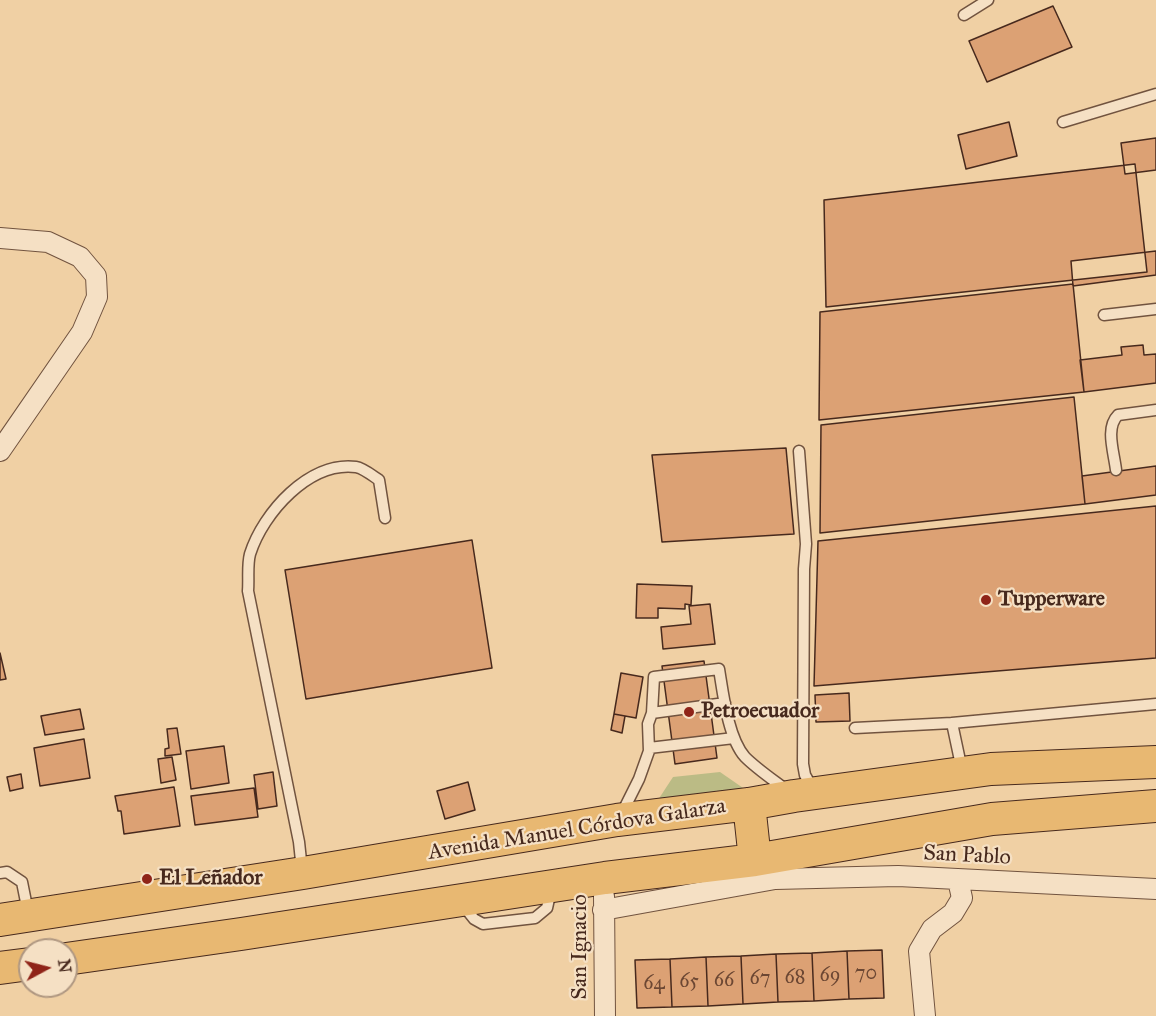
<!DOCTYPE html>
<html>
<head>
<meta charset="utf-8">
<style>
	body { margin:0 }
	#map { position:relative; width:1156px; height:1016px; overflow:hidden; background:#f0d0a4; font-family:"IM FELL Great Primer",serif }
	canvas { display:block }
	.north { position:absolute; left:18px; top:938px; width:60px; height:60px; box-sizing:border-box; background:#f5e0c4; border:2px solid #af9781; border-radius:50%; rotate:83deg; font-size:16px; font-weight:700; line-height:24px; text-align:center; color:#47291d }
	.north::after { content:''; display:block; margin:auto; width:21px; height:27px; background:#8f2418; clip-path:polygon(50% 0,100% 100%,50% 72%,0 100%) }
</style>
</head>
<body>
<div id="map">
<canvas width="1156" height="1016"></canvas>
<div class="north">N</div>
</div>
<script>
const g = document.querySelector('canvas').getContext('2d');
g.lineJoin = 'round';
function paint(path, color) {
  g.fillStyle = color;
  g.fill(path, 'evenodd');
}
function stroke(path, color, width, dash) {
  g.strokeStyle = color;
  g.lineWidth = width;
  g.lineCap = dash ? 'butt' : 'round';
  g.setLineDash(dash || []);
  g.stroke(path);
}
function drawText(font, color, halo, rows, align = 'center') {
  g.font = font + ' "IM FELL Great Primer",serif';
  g.lineWidth = 4.5;
  g.setLineDash([]);
  g.textBaseline = 'middle';
  g.strokeStyle = halo;
  g.fillStyle = color;
  for (const [text, x, y, turn = 0] of rows) {
    g.save();
    g.translate(x, y);
    g.rotate((+turn || 0) * Math.PI / 180);
    g.textAlign = isNaN(turn) ? turn : align;
    if (halo) g.strokeText(text, 0, 0);
    g.fillText(text, 0, 0);
    g.restore();
  }
}
const green = new Path2D(`
	M720,772l26,18 -90,13 17,-26z`);
const building = new Path2D(`
	M1053,6l19,41 -85,35 -18,-41z
	M1009,122l8,34 -51,13 -8,-34z
	M1156,138v32l-31,4 -4,-31z
	M1135,164l12,108 -321,35 -2,-107z
	M1156,251v24l-83,11 -2,-25z
	M1073,284l11,108 -265,28 1,-108z
	M1143,345l1,10 12,-1v29l-72,9 -4,-32 42,-5 -1,-8z
	M1074,397l11,107 -265,29 1,-108z
	M786,448l8,86 -132,8 -10,-87z
	M1156,466v29l-71,9 -3,-28z
	M1156,506v152l-342,28 4,-145z
	M472,540l20,128 -186,31 -21,-129z
	M637,584l55,2 -1,19 -6,-1v5l-27,-1v10h-22z
	M710,604l5,40 -52,5 -2,-22 30,-3 -2,-18z
	M0,653l6,26 -6,1z
	M704,661l13,97 -42,6 -13,-98z
	M621,673l22,4 -7,41 -22,-4z
	M849,693l1,28 -34,1 -1,-27z
	M80,709l4,20 -39,6 -4,-19z
	M614,714l11,2 -3,17 -11,-3z
	M177,728l4,26 -16,2v-7l4,-1 -2,-19z
	M84,739l6,39 -50,8 -6,-38z
	M224,746l5,37 -38,6 -5,-38z
	M172,757l4,23 -15,3 -3,-24z
	M273,772l4,34 -19,3 -4,-34z
	M21,774l2,14 -13,3 -3,-14z
	M468,782l7,28 -30,9 -8,-28z
	M174,787l6,39 -56,8 -3,-23h-3l-3,-15z
	M254,788l4,29 -63,8 -4,-29z
	M882,950l2,48 -35,1 -2,-48z
	M847,951l2,48 -35,2 -2,-48z
	M812,953l2,48 -36,1 -2,-48z
	M776,954l2,48 -35,2 -2,-48z
	M741,956l2,48 -35,2 -2,-49z
	M706,957l2,49 -36,1 -2,-48z
	M670,959l2,48 -35,1 -2,-48z`);
const lane = new Path2D(`
	M964,15l24,-15
	M1063,122l93,-28
	M1104,315l52,-6
	M799,451l7,93 -2,25 -1,195 2,11 9,16
	M1116,470c-2,-18 -11,-42 2,-55l38,-5
	M652,713l73,-10
	M855,728l97,-5
	M649,748l85,-10
	M962,770l-10,-47 204,-19
	M621,815l18,-36 10,-28 -1,-27 4,-11 2,-36 65,-8c4,24 9,69 26,88 13,13 30,24 44,35
	M302,870l-3,-28 -51,-251c1,-11 -1,-26 2,-37 13,-41 59,-93 106,-87 7,1 17,9 23,13l6,38
	M0,873l7,-1 15,10 6,30
	M462,904l12,15 9,5 52,-6 12,-10 4,-18`);
const street = new Path2D(`
	M0,238l48,4 32,15 16,19 1,21 -15,35 -82,119
	M604,896l1,120
	M603,910l172,-31 123,-3 258,13
	M925,1016l-6,-65 13,-22 21,-16 9,-15 -4,-18`);
const primary = new Path2D(`
	M749,804l6,56
	M0,920l303,-47 314,-53 132,-16 45,-8 197,-27 165,-7
	M66,959l175,-25 364,-56 150,-18 237,-41 164,-13
	M0,968l30,-4`);
const markers = [
	[986,600,6,"#8f2418"],
	[689,712,6,"#8f2418"],
	[147,879,6,"#8f2418"]
];
const numberNames = [
	["70",866,974],
	["69",830,976],
	["68",795,978],
	["67",760,979],
	["66",724,981],
	["65",689,982],
	["64",654,984]
];
const poiNames = [
	["Tupperware",998,600],
	["Petroecuador",701,712],
	["El Leñador",159,879]
];
const streetNames = [
	["Avenida Manuel Córdova Galarza",577,830,-9],
	["San Pablo",967,856,3],
	["San Ignacio",581,947,-90]
];
paint(green, '#bbbb85');
paint(building, '#dca174');
stroke(building, '#47291d', 1.5);
stroke(lane, '#71533f', 13);
stroke(street, '#71533f', 22);
stroke(primary, '#47291d', 34);
stroke(lane, '#f5e0c4', 10);
stroke(street, '#f5e0c4', 20);
stroke(primary, '#e8b872', 32);
for (const [x, y, r, color] of markers) {
  const dot = new Path2D();
  dot.arc(x, y, r, 0, 2 * Math.PI);
  g.fillStyle = color;
  g.fill(dot);
  stroke(dot, '#f5e0c4', 2);
}
drawText('20px', '#6c4733', null, numberNames);
drawText('bold 22px', '#47291d', '#f5e0c4', poiNames, 'left');
drawText('22px', '#47291d', '#f5e0c4', streetNames);
</script>
</body>
</html>
